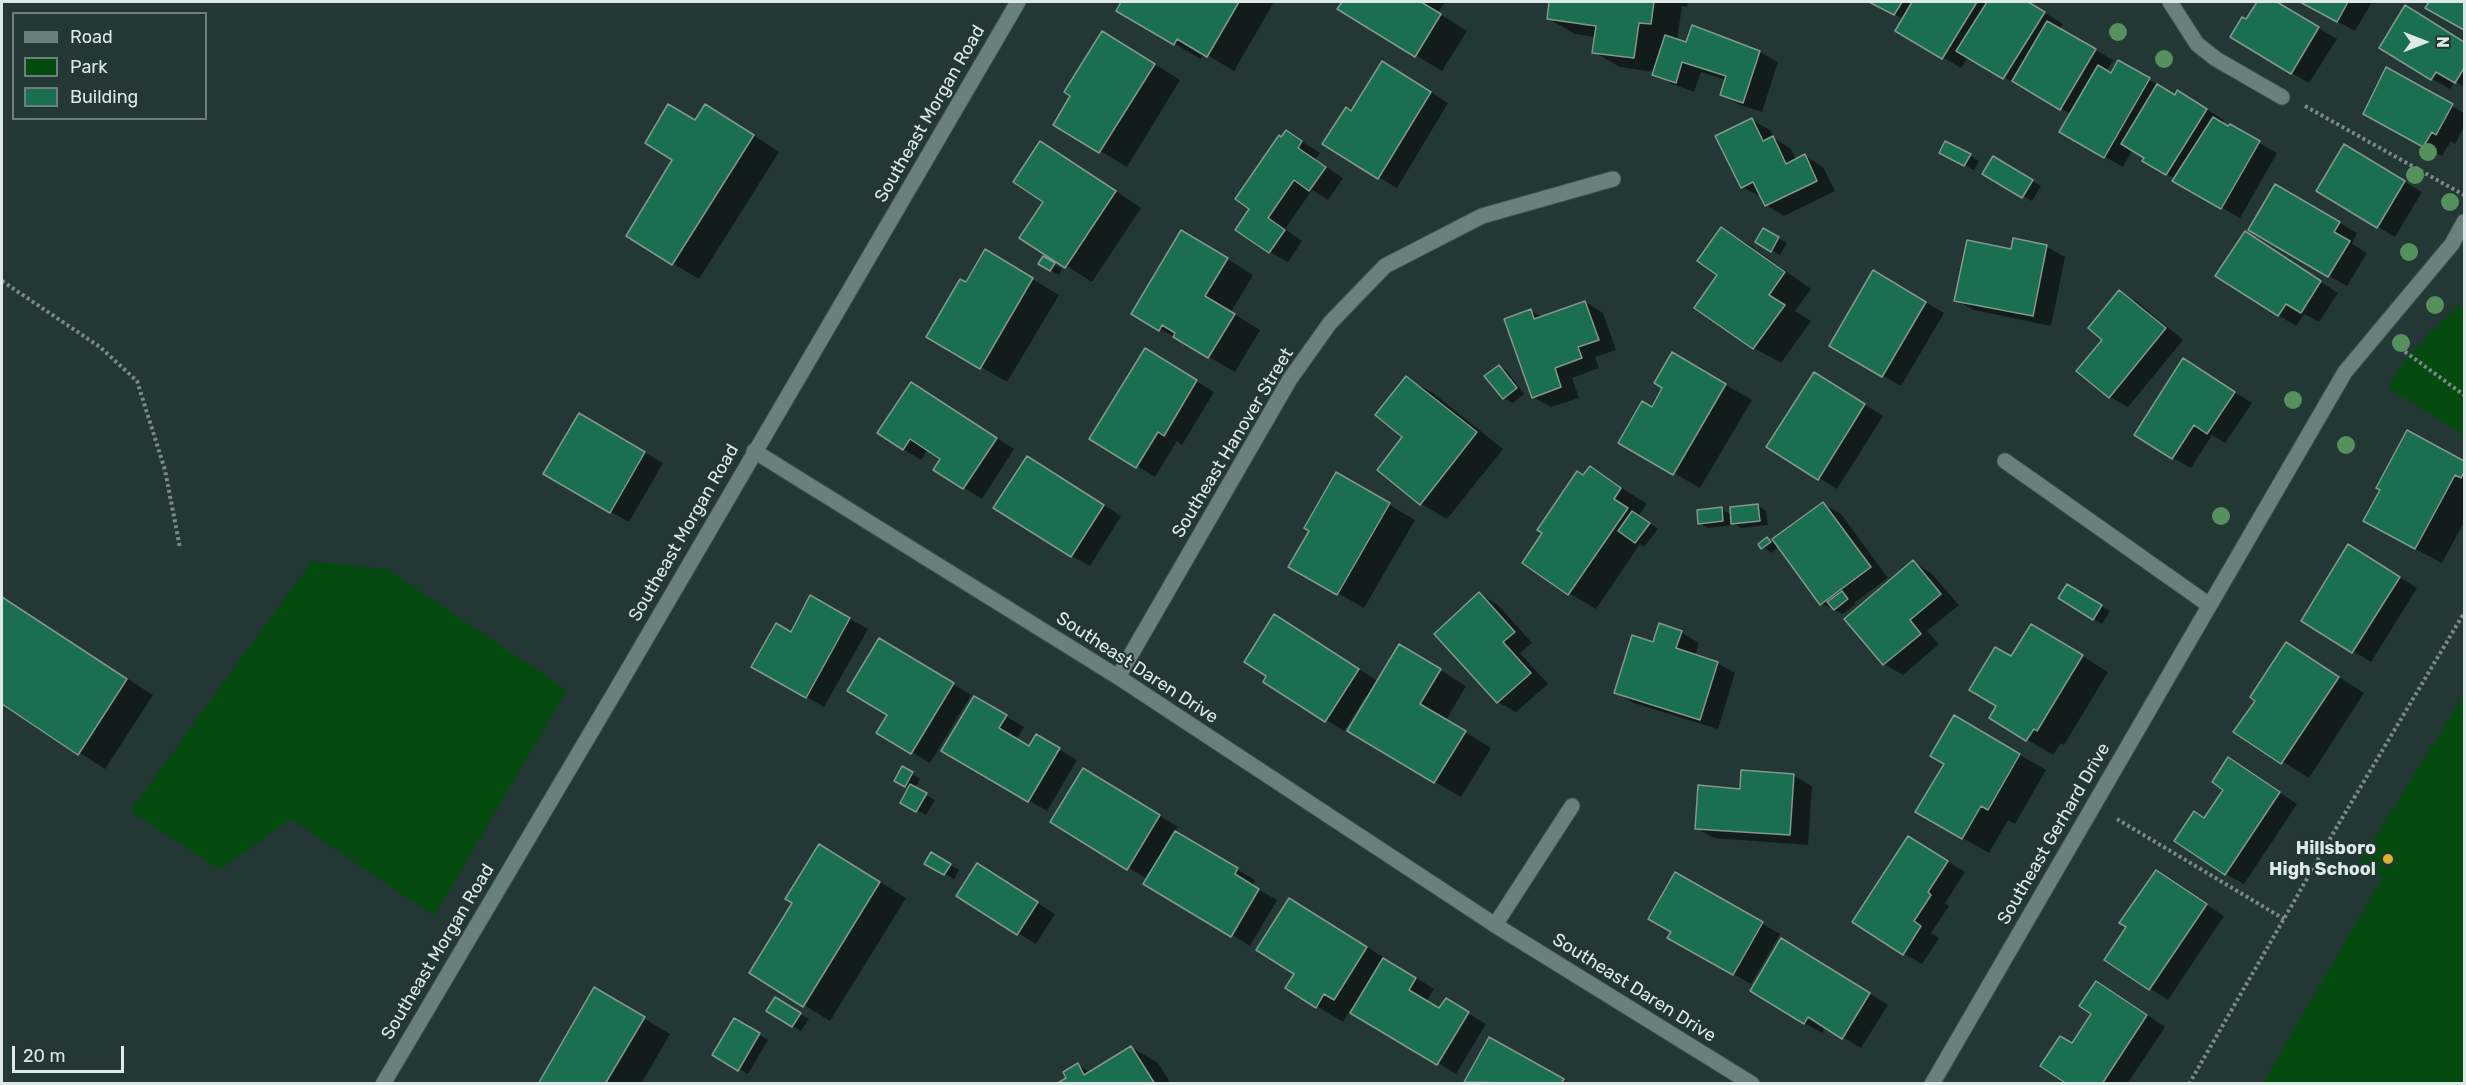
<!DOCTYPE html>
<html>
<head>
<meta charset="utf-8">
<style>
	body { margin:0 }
	#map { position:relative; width:2466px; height:1085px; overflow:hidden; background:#233734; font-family:Rubik,sans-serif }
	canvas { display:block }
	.frame { position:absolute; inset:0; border:3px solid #dde9e7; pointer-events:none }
	.legend { position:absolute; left:12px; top:12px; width:195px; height:108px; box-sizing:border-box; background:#233734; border:2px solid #6d7e7c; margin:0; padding:8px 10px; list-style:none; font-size:18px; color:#dde9e7 }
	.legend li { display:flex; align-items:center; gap:12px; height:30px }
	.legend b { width:30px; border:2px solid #6d7e7c }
	.north { position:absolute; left:2394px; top:12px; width:60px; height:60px; -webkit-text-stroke:4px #233734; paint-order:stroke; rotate:90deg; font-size:16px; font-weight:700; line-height:24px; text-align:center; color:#dde9e7 }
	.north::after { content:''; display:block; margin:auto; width:21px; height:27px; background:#dde9e7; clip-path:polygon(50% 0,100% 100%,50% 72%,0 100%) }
	.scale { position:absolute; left:12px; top:1046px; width:112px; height:27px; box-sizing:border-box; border:3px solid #dde9e7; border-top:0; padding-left:8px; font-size:18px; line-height:21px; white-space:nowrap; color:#dde9e7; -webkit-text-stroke:4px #233734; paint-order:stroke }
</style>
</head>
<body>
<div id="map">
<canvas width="2466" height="1085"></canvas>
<div class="frame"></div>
<ul class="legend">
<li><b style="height:8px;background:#6a807c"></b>Road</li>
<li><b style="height:16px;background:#054b0f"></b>Park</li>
<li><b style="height:16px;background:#196f50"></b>Building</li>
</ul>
<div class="north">N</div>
<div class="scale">20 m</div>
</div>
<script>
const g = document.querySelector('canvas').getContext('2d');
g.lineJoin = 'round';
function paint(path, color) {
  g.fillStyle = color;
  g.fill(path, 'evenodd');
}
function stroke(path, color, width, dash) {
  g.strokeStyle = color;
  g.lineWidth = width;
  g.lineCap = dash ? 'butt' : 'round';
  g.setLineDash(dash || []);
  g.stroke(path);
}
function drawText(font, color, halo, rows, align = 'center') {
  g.font = font + ' Rubik,sans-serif';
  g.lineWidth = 4.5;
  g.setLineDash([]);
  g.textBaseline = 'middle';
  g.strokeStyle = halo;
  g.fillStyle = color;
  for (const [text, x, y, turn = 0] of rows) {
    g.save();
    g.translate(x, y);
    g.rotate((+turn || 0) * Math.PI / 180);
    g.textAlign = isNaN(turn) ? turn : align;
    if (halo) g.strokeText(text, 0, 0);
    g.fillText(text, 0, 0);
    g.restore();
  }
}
const green = new Path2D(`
	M2461,303l3,14v119l-76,-49c18,-33 47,-58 73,-84z
	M312,561l75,8 180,121 -133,226 -143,-97 -71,51 -90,-59z
	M2464,695v388h-201l120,-206 -24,-14z`);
const shadow = new Path2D(`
	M1123,2h151l-40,69 -30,-18 -3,6 -83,-48z
	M1344,2h101l-7,11 29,18 -25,40 -103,-62z
	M1551,2h137l-1,5 -5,-1 -5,34 10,4 73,8 18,10 -16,50 -22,-7 -19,-10 5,-15 -25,-8 -7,20 -22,-8 -18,-10v-2l-34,-5 -26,-15 2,-15 -21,-3 -26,-15z
	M1872,2h155l36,22 -4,5 54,31 -7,12 5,3 8,-13 57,34 20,7 28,17 -2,4 7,4 1,-2 47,27 -37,65 -66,-38 1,-1 -31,-19 2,-3 -13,-8 -10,18 -62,-35 10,-18 -103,-57 -7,11 -64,-38 6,-11z
	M2259,2h15l63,37 -28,44 -18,-10 -44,-52z
	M2302,2h70l-17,29z
	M2431,2h33v27l-37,-21z
	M2423,18l41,25v44l-9,-6 -5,8 -18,-10z
	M1129,48l51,32 -53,87 -72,-43z
	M2387,69l77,44v14l-9,17 -4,-3 -9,15 -77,-43z
	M1401,73l47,30 -51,85 -73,-44 28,-32z
	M1752,120l18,10 5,9 16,10 5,11 9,-4 18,11 12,24 -51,25 -18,-11 -5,-8 -19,-10z
	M732,121l47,31 -80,127 -27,-16 23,-141z
	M1287,132l33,21 -5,6 28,19 -15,22 -16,-10 -27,39 17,12 -14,21 -18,-10 -19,-43z
	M1946,143l33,18 -5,9 -25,-13z
	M2344,146l78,46 -27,45 -77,-46z
	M1067,158l74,50 -49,74 -71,-45 24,-36z
	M1994,158l47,28 -9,15 -47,-28z
	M2276,186l81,47 -5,11 15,9 -20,33 -97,-56z
	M1721,229l27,15 63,45 -16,22 16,10 -30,42 -27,-15 -58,-41 23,-33z
	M1764,230l23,13 -7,12 -23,-13z
	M2014,240l33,7 18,10 -14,69 -77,-16 -18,-10 56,-49z
	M2263,244l75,49 -19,29 -15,-8 -8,12 -18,-11z
	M1208,247l45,28 -22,37 29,18 -25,42 -102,-59z
	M1043,258l19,11 -3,6 -19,-11z
	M1012,267l47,28 -52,87 -79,-46 38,-52z
	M1874,272l70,41 -43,73 -70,-41z
	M2119,292l18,10 46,38 -55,67 -18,-10 -6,-57z
	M1585,302l18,11 13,37 -21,7 4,11 -27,10 7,20 -28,9 -18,-10 -2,-86 11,6z
	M1672,354l80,46 -52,88 -80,-46 32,-33 12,-22z
	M1163,361l51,31 -32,53 -5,-4 -22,36 -18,-11z
	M1499,366l8,5 17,23 -11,9 -9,-5z
	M2201,371l51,32 -27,40 -13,-8 -21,33 -18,-10z
	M1406,378l27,15 70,56 -56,70 -26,-15z
	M1832,384l51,32 -46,73 -18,-11z
	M929,394l85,55 -32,50 -47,-30 7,-11 -14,-9 -7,11 -18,-11z
	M580,415l83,48 -34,59 -84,-48z
	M2408,432l56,31v59l-22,41 -51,-27 -9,-46z
	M1045,468l76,48 -31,50 -18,-10z
	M1590,468l57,36 -8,11 19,14 -14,18 -4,-3 -44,65 -27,-16 14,-116z
	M1337,474l78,46 -51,88 -74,-42 21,-36z
	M1823,504l18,10 47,64 -34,25 2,1 -13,10 -22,-11 -42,-56 -8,6 -11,-9 7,-5 5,2z
	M1757,505l9,6 2,14 -27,3 -10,-6v3l-23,3 -9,-5 22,-14 11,6z
	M2366,557l51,31 -46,74 -68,-42z
	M1913,562l18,11 28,32 -32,26 12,13 -36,31 -19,-11 -38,-45z
	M2068,586l42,25 -8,13 -42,-26z
	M1479,594l19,11 34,38 -12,10 28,31 -32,28 -18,-10 -62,-68z
	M811,597l57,32 -44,78 -71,-40 38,-33z
	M2,598l151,97 -48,74 -103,-66z
	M1292,627l86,54 48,-20 40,25 -20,34 45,28 -30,49 -26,-15 -68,-87 -23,36 -79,-49z
	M1681,632l18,11 -4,13 22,7 18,10 -17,56 -84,-26 -18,-11 38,-48z
	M2058,641l50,31 -44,73 -3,-2 -8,12 -62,-37 7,-12 14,-48z
	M2287,644l77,49 -55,85 -73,-46 21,-31z
	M897,650l74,45 -41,68 -51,-31 10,-17z
	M974,698l50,29 -8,13 14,8 6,-12 41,24 -30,51 -104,-61z
	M1954,717l92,53 -31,54 -7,-4 -19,33 -72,-41 29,-48z
	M2229,759l68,45 -53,80 -18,-10 -21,-54 21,-31z
	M903,768l17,11 -5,10 20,11 -9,15 -24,-13 8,-14 -14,-7z
	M1742,772l52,4 18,10 -4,59 -94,-7 -18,-10 45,-38z
	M1102,780l76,47 -4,5 81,48 -3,6 25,14 -27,46 -103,-67 -95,-58z
	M1926,848l39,24 -20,31 4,3 -18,27 8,5 -17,26 -18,-10z
	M931,854l28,16 -5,9 -28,-16z
	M846,861l60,37 -76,123 -26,-16z
	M2156,872l68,44 -56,84 -62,-40 22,-33z
	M1675,874l105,60 -29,50 -82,-47 4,-6z
	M995,876l60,38 -19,30 -78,-48z
	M1316,915l118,74 -8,13 14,8 6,-10 40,24 -30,50 -105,-66 -8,14 -26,-16 -21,-33z
	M1800,951l88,54 -27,43 -35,-21 -4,6 -18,-10z
	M595,989l75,45 -29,50h-101z
	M2114,993l51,34 -38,57h-57l2,-40z
	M775,999l34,20 -8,12 -33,-20z
	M734,1020l34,20 -20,34 -34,-20z
	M1490,1039l79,45h-100l-3,-3z
	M1131,1047l27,16 13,21h-112l9,-6 10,-13 13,8z`);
const building = new Path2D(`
	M1121,2h118l-32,55 -30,-18 -3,6 -58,-34z
	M1342,2h79l20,12 -26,43 -78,-48z
	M1549,2h105l-3,22 -12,-1 -5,35 -42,-5 4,-27 -49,-7z
	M1869,2h33l-8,13z
	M1912,2h65l-35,57 -47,-28z
	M1987,2h41l17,10 -42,67 -47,-28z
	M2257,2h20l42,25 -28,47 -61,-37 12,-20 4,2z
	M2300,2h48l-11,20z
	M2429,2h35v28l-39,-22z
	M2405,5l59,37v26l-9,15 -19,-11 -5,8 -52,-32z
	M2047,21l49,28 -36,61 -48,-29z
	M1692,25l68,26 -17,52 -23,-8 6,-19 -44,-14 -6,21 -24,-8 13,-40 21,7z
	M1102,31l53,33 -56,89 -46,-28 17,-29 -6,-4z
	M2118,60l32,18 -46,80 -45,-26 39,-67 13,8z
	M1382,61l49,31 -53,87 -56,-35 24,-37 5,4z
	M2386,67l67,37 -17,31 -4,-3 -9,15 -60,-33z
	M2157,84l18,11 2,-5 30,19 -41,66 -24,-14 2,-3 -23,-14z
	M668,104l27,16 10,-16 49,31 -82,130 -46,-29 46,-76 -27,-17z
	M2213,117l15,9 2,-2 30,17 -39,68 -49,-28z
	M1752,118l11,23 10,-5 13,28 19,-10 12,27 -52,25 -12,-24 -12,6 -26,-52z
	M1286,130l16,11 -4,7 28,19 -17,24 -15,-11 -26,38 17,12 -16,23 -34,-23 14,-21 -14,-10 44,-64 2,2z
	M1040,141l76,50 -51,77 -46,-30 24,-36 -30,-20z
	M1945,141l26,13 -7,12 -25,-13z
	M2344,144l61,37 -28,47 -61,-37z
	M1993,156l40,24 -11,18 -40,-24z
	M2275,184l65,38 -6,10 16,9 -22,36 -80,-47z
	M1721,227l64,45 -16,23 16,10 -32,44 -59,-41 23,-33 -20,-14z
	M1763,228l16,9 -8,15 -16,-10z
	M1181,230l47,28 -23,38 30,18 -27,44 -35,-21 2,-4 -13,-8 -3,6 -28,-17z
	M2245,231l76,50 -20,32 -15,-9 -8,12 -63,-40z
	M2013,238l34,7 -14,71 -79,-15 13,-61 44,9z
	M985,249l48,29 -53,91 -54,-32 34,-58 6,3z
	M1043,256l12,7 -5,8 -12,-7z
	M1873,270l53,32 -44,75 -53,-31z
	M2119,290l47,38 -57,70 -33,-27 26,-31 -14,-12z
	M1585,301l14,39 -21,7 4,11 -27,10 6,19 -29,11 -28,-79 27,-10 3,10z
	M1145,348l52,32 -33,56 -6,-4 -22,36 -47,-29z
	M1672,352l54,32 -53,91 -55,-32 24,-42 10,6 10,-19 -8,-5z
	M2183,358l52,34 -28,42 -13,-9 -22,34 -38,-24z
	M1499,365l18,23 -14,11 -19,-23z
	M1814,372l51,32 -47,76 -52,-33z
	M1406,376l71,56 -57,73 -43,-35 25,-33 -27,-22z
	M911,382l86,56 -34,51 -30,-19 7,-11 -30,-20 -7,11 -26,-17z
	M579,413l66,39 -35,61 -67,-39z
	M2407,430l57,31v11l-3,6 -6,-3 -40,74 -52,-28 17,-31 -4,-2z
	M1027,456l77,49 -33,52 -78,-49z
	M1590,466l31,22 -7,11 14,9 -60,87 -46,-32 20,-30 -5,-3 40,-59 6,4z
	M1336,472l54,31 -53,92 -49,-28 21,-36 -5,-3z
	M1823,502l48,65 -51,38 -48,-66z
	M1758,504l2,17 -29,3 -1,-17z
	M1722,507l1,14 -25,3 -1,-14z
	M1632,511l18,12 -15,20 -17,-12z
	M1767,537l4,5 -10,7 -3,-5z
	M2348,544l52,33 -48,76 -51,-32z
	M1913,560l28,34 -31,26 11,14 -38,31 -39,-46z
	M2067,584l35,21 -9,15 -35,-22z
	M1842,591l6,8 -14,11 -7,-8z
	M1479,592l36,40 -12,10 28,31 -34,30 -63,-69z
	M810,595l40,23 -44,80 -55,-31 25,-44 15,9z
	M2,597l125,82 -49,76 -76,-51z
	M1274,614l85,55 -34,53 -62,-40 3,-6 -22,-14z
	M1659,623l23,8 -6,17 42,14 -18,58 -86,-27 18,-58 21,7z
	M2031,624l52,31 -46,76 -3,-2 -8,12 -37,-23 7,-12 -27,-16 26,-43 16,9z
	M879,638l75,45 -43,71 -35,-21 11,-18 -40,-24z
	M2286,642l53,35 -58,87 -48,-32 22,-31 -5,-4z
	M1399,644l42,25 -21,35 46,27 -32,52 -87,-52z
	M974,696l33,19 -8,13 30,18 7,-12 24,14 -32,54 -87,-51z
	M1954,715l66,39 -32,56 -7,-4 -19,33 -47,-27 29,-48 -14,-8z
	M2228,757l52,35 -55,83 -51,-34 20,-30 10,7 19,-28 -11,-8z
	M902,766l11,6 -8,15 -11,-6z
	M1083,768l77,47 -33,55 -77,-48z
	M1741,770l53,4 -4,61 -95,-6 3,-44 42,4z
	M910,784l17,9 -11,19 -16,-9z
	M1175,831l63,37 -3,6 24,15 -28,48 -88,-53z
	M1908,836l40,25 -20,31 3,3 -17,26 7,5 -18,29 -51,-33z
	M819,844l61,38 -77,125 -54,-34 43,-70 -7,-4z
	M931,852l20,12 -7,11 -20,-11z
	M977,863l61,39 -21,33 -61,-39z
	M2156,870l51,34 -58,86 -45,-30 22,-33 -7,-4z
	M1675,872l88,50 -30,53 -66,-37 4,-6 -23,-13z
	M1289,898l78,49 -33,53 -10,-6 -8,14 -31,-20 9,-14 -38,-24z
	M1781,938l89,55 -28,46 -34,-22 -4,7 -54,-33z
	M1383,958l33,20 -7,12 30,18 7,-10 23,14 -32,53 -87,-52z
	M2096,981l51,34 -45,69h-35l-27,-18 20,-30 12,7 19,-29 -12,-8z
	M594,987l51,30 -40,67h-67z
	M775,997l26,16 -9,14 -26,-16z
	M734,1018l26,15 -22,38 -26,-16z
	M1489,1037l75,42 -3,5 -97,-2z
	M1131,1046l24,38h-99l10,-6 -3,-6 15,-9 6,12z`);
const path = new Path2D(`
	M2305,106l159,89
	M2,281l98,66 37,34 28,89 15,78
	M2400,348l64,47
	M2117,819l167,100
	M2189,1084l146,-254 129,-217`);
const street = new Path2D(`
	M2170,2l27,42 19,15 66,38
	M754,451l364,226 377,248 257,159
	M2005,461l204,144
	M1118,677l172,-298 40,-56 55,-57 97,-50 131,-37
	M1495,925l77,-119
	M383,1084l236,-399 399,-683
	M1932,1084l413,-712 107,-128 12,-22`);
const trees = [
	[2118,32],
	[2164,59],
	[2428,152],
	[2415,175],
	[2450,202],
	[2409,252],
	[2435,305],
	[2401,343],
	[2293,400],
	[2346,445],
	[2221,516]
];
const markers = [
	[2388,859,6,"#dfb034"]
];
const streetNames = [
	["Southeast Morgan Road",930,114,-60],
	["Southeast Hanover Street",1233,443,-59],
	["Southeast Morgan Road",684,533,-60],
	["Southeast Daren Drive",1137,668,33],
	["Southeast Gerhard Drive",2054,834,-60],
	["Southeast Morgan Road",438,952,-59],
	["Southeast Daren Drive",1634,988,32]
];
const poiNames = [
	["Hillsboro",2376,849],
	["High School",2376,870]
];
paint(green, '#054b0f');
paint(shadow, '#0007');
paint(building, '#196f50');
stroke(building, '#84978d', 1.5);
stroke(street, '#415350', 17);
stroke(path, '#7a8a87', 4, [3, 3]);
stroke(street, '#6a807c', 15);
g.fillStyle = '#56905e';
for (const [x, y] of trees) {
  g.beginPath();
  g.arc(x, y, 9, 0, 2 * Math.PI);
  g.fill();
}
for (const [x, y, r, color] of markers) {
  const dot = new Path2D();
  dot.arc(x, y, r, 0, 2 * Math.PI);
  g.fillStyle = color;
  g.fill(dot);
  stroke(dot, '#233734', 2);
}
drawText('18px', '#dde9e7', '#233734', streetNames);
drawText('bold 18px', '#dde9e7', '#233734', poiNames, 'right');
</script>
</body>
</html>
